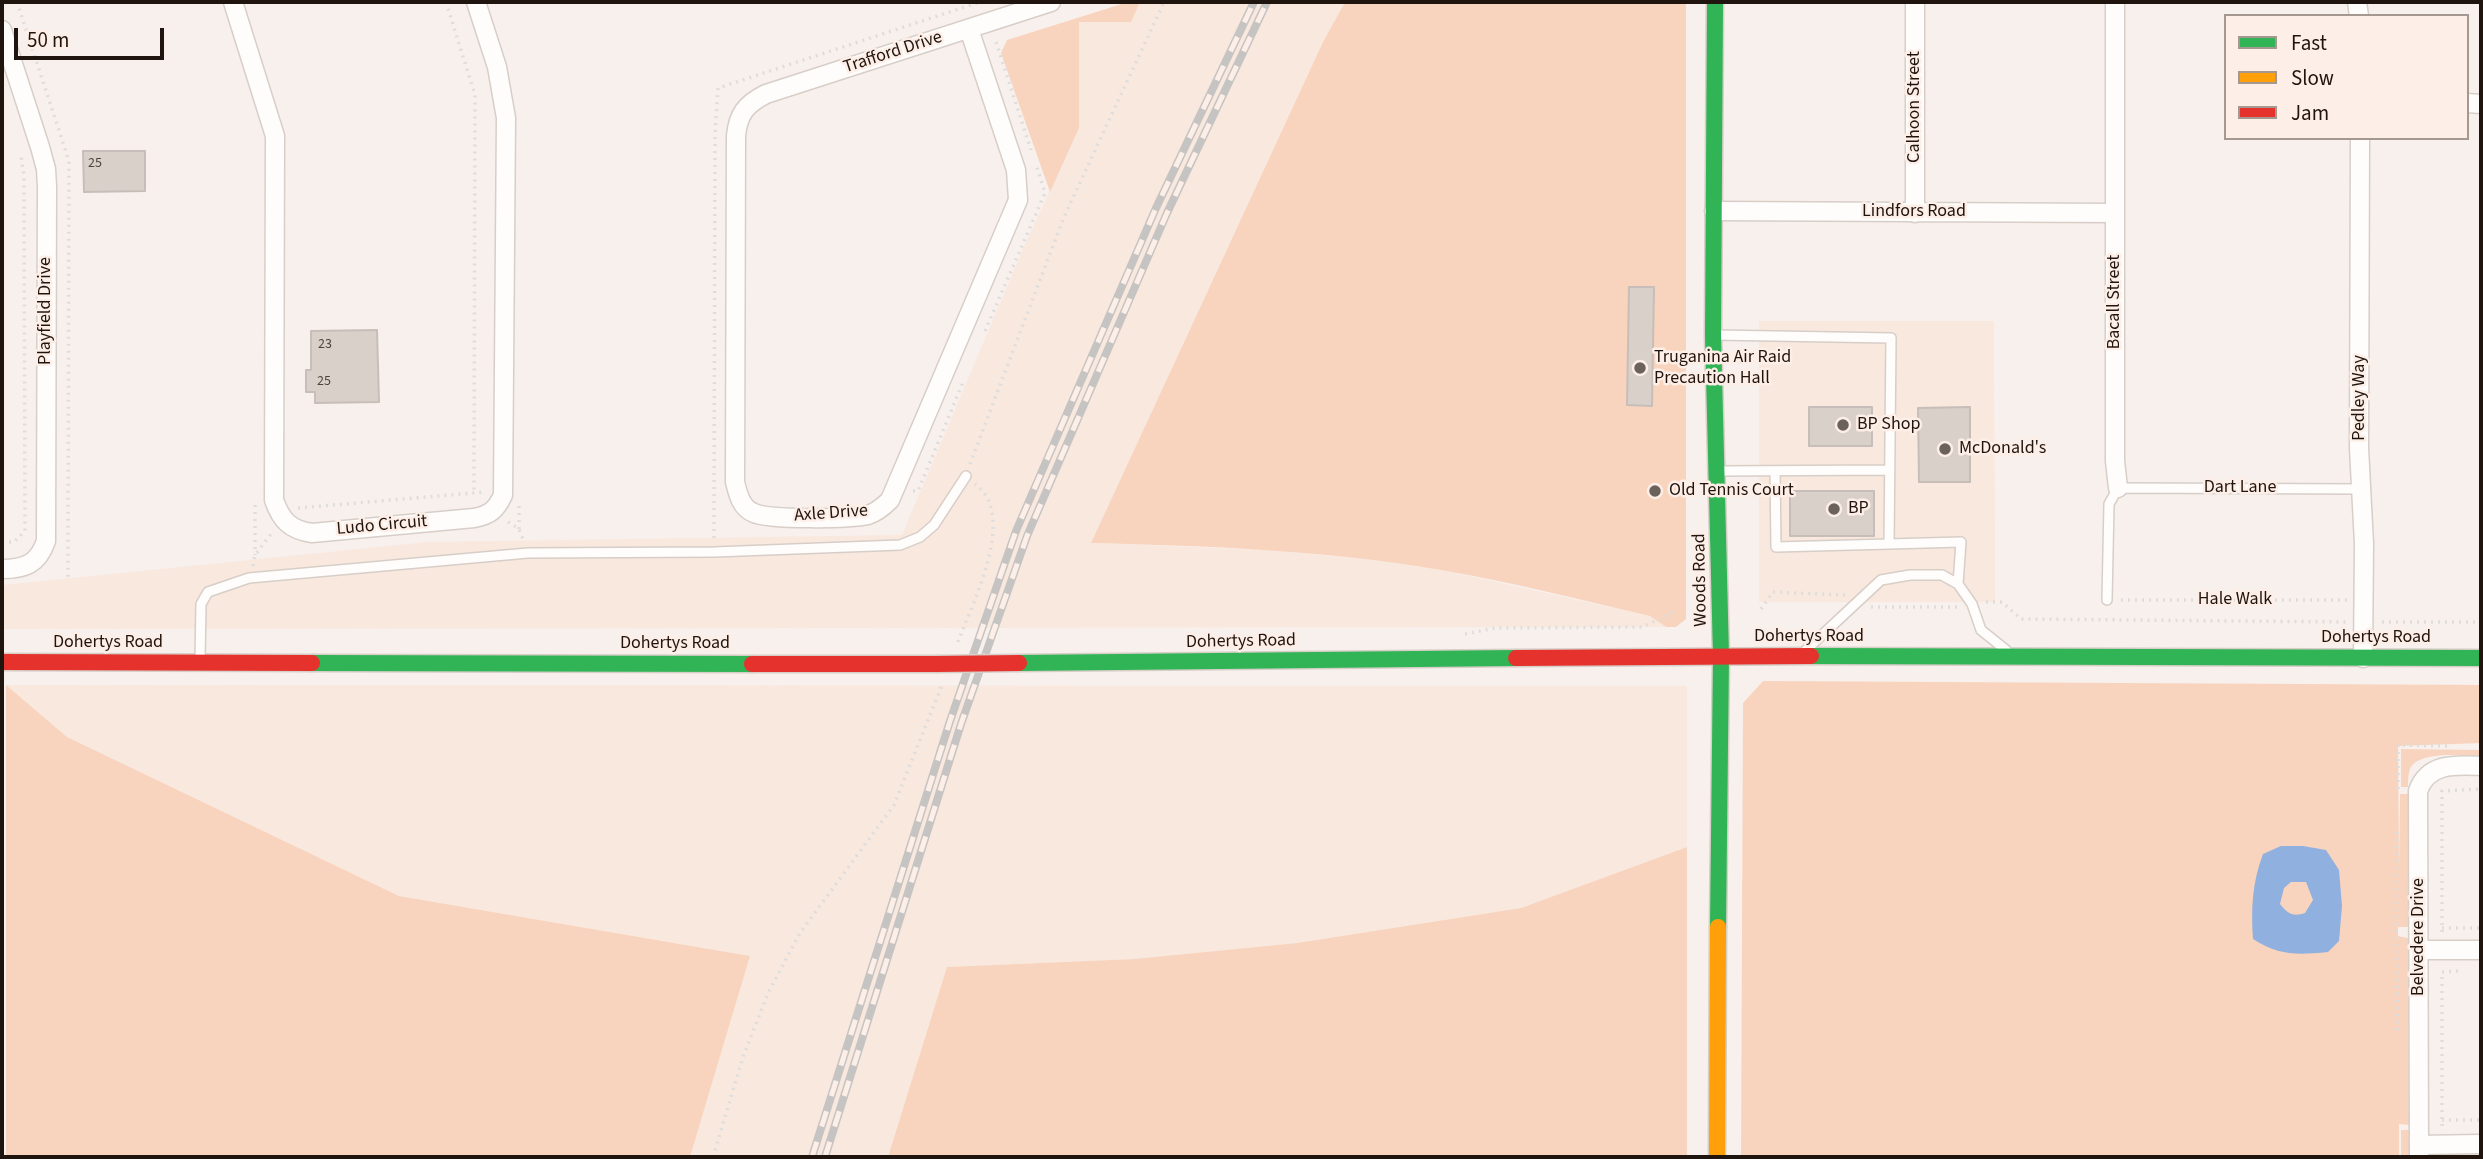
<!DOCTYPE html>
<html>
<head>
<meta charset="utf-8">
<style>
	body { margin:0 }
	#map { position:relative; width:2483px; height:1159px; overflow:hidden; background:#f8f0ec; font-family:"Source Sans 3",sans-serif }
	canvas { display:block }
	.frame { position:absolute; inset:0; border:4px solid #20150e; pointer-events:none }
	.legend { position:absolute; left:2224px; top:14px; width:245px; height:126px; box-sizing:border-box; background:#fdefe7; border:2px solid #a59890; margin:0; padding:9px 12px; list-style:none; font-size:21px; color:#20150e }
	.legend li { display:flex; align-items:center; gap:14px; height:35px }
	.legend b { width:35px; border:2px solid #a59890 }
	.scale { position:absolute; left:14px; top:28px; width:150px; height:32px; box-sizing:border-box; border:4px solid #20150e; border-top:0; padding-left:9px; font-size:21px; line-height:24px; white-space:nowrap; color:#20150e; -webkit-text-stroke:5px #fdefe7; paint-order:stroke }
</style>
</head>
<body>
<div id="map">
<canvas width="2483" height="1159"></canvas>
<div class="frame"></div>
<ul class="legend">
<li><b style="height:9px;background:#30b455"></b>Fast</li>
<li><b style="height:9px;background:#ff9f0a"></b>Slow</li>
<li><b style="height:9px;background:#e5322d"></b>Jam</li>
</ul>
<div class="scale">50 m</div>
</div>
<script>
const g = document.querySelector('canvas').getContext('2d');
g.lineJoin = 'round';
function paint(path, color) {
  g.fillStyle = color;
  g.fill(path, 'evenodd');
}
function stroke(path, color, width, dash) {
  g.strokeStyle = color;
  g.lineWidth = width;
  g.lineCap = dash ? 'butt' : 'round';
  g.setLineDash(dash || []);
  g.stroke(path);
}
function drawText(font, color, halo, rows, align = 'center') {
  g.font = font + ' "Source Sans 3",sans-serif';
  g.lineWidth = 5;
  g.setLineDash([]);
  g.textBaseline = 'middle';
  g.strokeStyle = halo;
  g.fillStyle = color;
  for (const [text, x, y, turn = 0] of rows) {
    g.save();
    g.translate(x, y);
    g.rotate((+turn || 0) * Math.PI / 180);
    g.textAlign = isNaN(turn) ? turn : align;
    if (halo) g.strokeText(text, 0, 0);
    g.fillText(text, 0, 0);
    g.restore();
  }
}
const built = new Path2D(`
	M1140,2h205l-22,40 -232,501 181,7 103,10 68,10 207,46 16,11 -1664,2v-44l426,-43 474,-7 121,-286 56,-121v-106h51z
	M1759,321h235l1,281h-236z
	M6,685l1681,1v161l-166,61 -224,35 -163,16 -186,8 -60,190h-198l60,-201 -351,-60 -332,-159z`);
const green = new Path2D(`
	M1128,2h12l-9,20h-52v106l-29,64 -49,-139 6,-13z
	M1345,2h341v617l-10,8h-10l-16,-11c-69,-16 -139,-34 -209,-46 -116,-20 -233,-24 -350,-27l232,-501z
	M1763,681l718,4v58l-83,3 1,119 1,-71h9v133h-11v9l10,2 1,187 -10,-1v33h-658l2,-454z
	M6,685l61,52 332,159 351,60 -60,201h-684z
	M2401,749l80,1v6c-18,0 -62,-6 -71,13 -2,5 -2,13 -2,18h-7z
	M1687,847v310h-799l59,-190 187,-8 163,-16 224,-35z
	M2401,1130h8v27h-8z`);
const water = new Path2D(`
	M2281,846h22l23,4 13,20 3,36 -3,35 -11,11c-31,3 -48,4 -75,-13 -2,-30 -1,-56 10,-85zM2291,882h15l7,18 -8,13c-12,4 -17,1 -25,-9l4,-16z`);
const building = new Path2D(`
	M83,151h62v40l-61,1z
	M1629,287h25l-2,119 -25,-1z
	M377,330l2,72 -64,1v-11h-9v-22h5v-39z
	M1809,407h63v39h-63z
	M1970,407v75h-51l-1,-74z
	M1790,491h84v45h-84z`);
const path = new Path2D(`
	M17,2l52,159 -1,416
	M446,2l29,93 -1,397
	M996,42l35,108
	M985,331l60,-138 -9,-29
	M970,464l94,-247 100,-215
	M913,491h5l46,-111
	M255,505v50
	M298,508l187,-16
	M508,522l11,7 4,10
	M519,529v-23
	M714,538l1,-402 3,-48 262,-86
	M2,542h12l11,-11 -1,-355 -3,-21
	M253,566l2,-11 16,-21
	M2121,600h226
	M1986,602h16l19,17 325,3
	M1871,607h87
	M1761,609l12,-17 72,3
	M2382,622h99
	M1465,634l30,-6 147,-1 34,-16
	M958,642c15,-41 60,-126 17,-158
	M2398,789v-44l50,1
	M2397,832l-1,97 2,102
	M2442,928h39
	M2442,932v-141l39,-2
	M2442,1120h39
	M2442,1126v-154l16,-1
	M713,1157l30,-100 25,-64 32,-60 94,-128 48,-120`);
const lane = new Path2D(`
	M1715,335l176,3 -2,206 72,-2 -3,42
	M1720,471l169,-1
	M1775,471l1,76 113,-3
	M2107,600l2,-96 9,-16 245,1
	M1806,650l75,-70 29,-5h32l16,9 14,20 9,26 25,20
	M200,660l1,-56 7,-12 41,-14 279,-25 186,-1 186,-7 20,-8 14,-12 32,-49`);
const street = new Path2D(`
	M233,2l42,134 -1,364c7,20 16,30 38,33l162,-15c16,-3 22,-8 29,-23l3,-377 -9,-51 -21,-65
	M2115,2v459l3,27
	M2357,2l2,14
	M969,29l47,141 2,30 -128,300c-7,7 -13,12 -22,15 -18,4 -99,5 -114,-2 -13,-5 -16,-19 -19,-31l1,-346c2,-22 10,-32 30,-42l285,-92
	M2,30l38,117 6,22 1,18 -1,354c-8,23 -21,28 -44,28
	M2467,103l14,1
	M2360,138l-1,310 5,96 -1,114
	M1714,211l401,2
	M1915,213v-211
	M2420,950h61
	M2419,1145l62,-1
	M2419,1157l-1,-366c10,-29 39,-26 63,-25`);
const fast = new Path2D(`
	M1715,2l-2,333 8,321 -3,271
	M1811,656l670,2
	M312,663l440,1
	M1019,663l497,-5`);
const slow = new Path2D(`
	M1717,1157l1,-230`);
const jam = new Path2D(`
	M1516,658l295,-2
	M2,662l310,1
	M752,664h184`);
const rail = new Path2D(`
	M812,1157l138,-436 66,-190 140,-323 98,-206
	M825,1157l136,-433 66,-188 140,-323 100,-211`);
const jamBridge = new Path2D(`
	M936,664l83,-1`);
const markers = [
	[1640,368,7,"#6c625c"],
	[1843,425,7,"#6c625c"],
	[1945,449,7,"#6c625c"],
	[1655,491,7,"#6c625c"],
	[1834,509,7,"#6c625c"]
];
const numberNames = [
	["25",95,164],
	["23",325,345],
	["25",324,382]
];
const streetNames = [
	["Trafford Drive",893,53,-18],
	["Calhoon Street",1915,107,-90],
	["Lindfors Road",1914,212],
	["Bacall Street",2115,302,-90],
	["Playfield Drive",46,311,-90],
	["Pedley Way",2360,398,-90],
	["Dart Lane",2240,488],
	["Axle Drive",831,514,-4],
	["Ludo Circuit",382,526,-5],
	["Woods Road",1701,580,-91],
	["Hale Walk",2235,600],
	["Dohertys Road",1809,637],
	["Dohertys Road",2376,638],
	["Dohertys Road",1241,642,-1],
	["Dohertys Road",108,643],
	["Dohertys Road",675,644],
	["Belvedere Drive",2419,937,-90]
];
const poiNames = [
	["Truganina Air Raid",1654,358],
	["Precaution Hall",1654,379],
	["BP Shop",1857,425],
	["McDonald's",1959,449],
	["Old Tennis Court",1669,491],
	["BP",1848,509]
];
paint(built, '#f9e8de');
paint(green, '#f8d4be');
paint(water, '#90b0df');
paint(building, '#d9d0ca');
stroke(building, '#c7beb9', 2);
stroke(lane, '#d7cec8', 12);
stroke(street, '#d7cec8', 21);
stroke(fast, '#d7cec8', 19);
stroke(slow, '#d7cec8', 19);
stroke(jam, '#d7cec8', 19);
stroke(path, '#dfdddc', 3.5, [2, 5]);
stroke(lane, '#fefdfc', 9);
stroke(street, '#fefdfc', 18);
stroke(fast, '#30b455', 16);
stroke(slow, '#ff9f0a', 16);
stroke(jam, '#e5322d', 16);
stroke(rail, '#c6c4c2', 8);
stroke(rail, '#fdefe7', 5, [16]);
stroke(jamBridge, '#d7cec8', 19, []);
stroke(jamBridge, '#e5322d', 16);
for (const [x, y, r, color] of markers) {
  const dot = new Path2D();
  dot.arc(x, y, r, 0, 2 * Math.PI);
  g.fillStyle = color;
  g.fill(dot);
  stroke(dot, '#fdefe7', 2.5);
}
drawText('14px', '#4e443d', null, numberNames);
drawText('18px', '#20150e', '#fdefe7', streetNames);
drawText('18px', '#20150e', '#fdefe7', poiNames, 'left');
</script>
</body>
</html>
